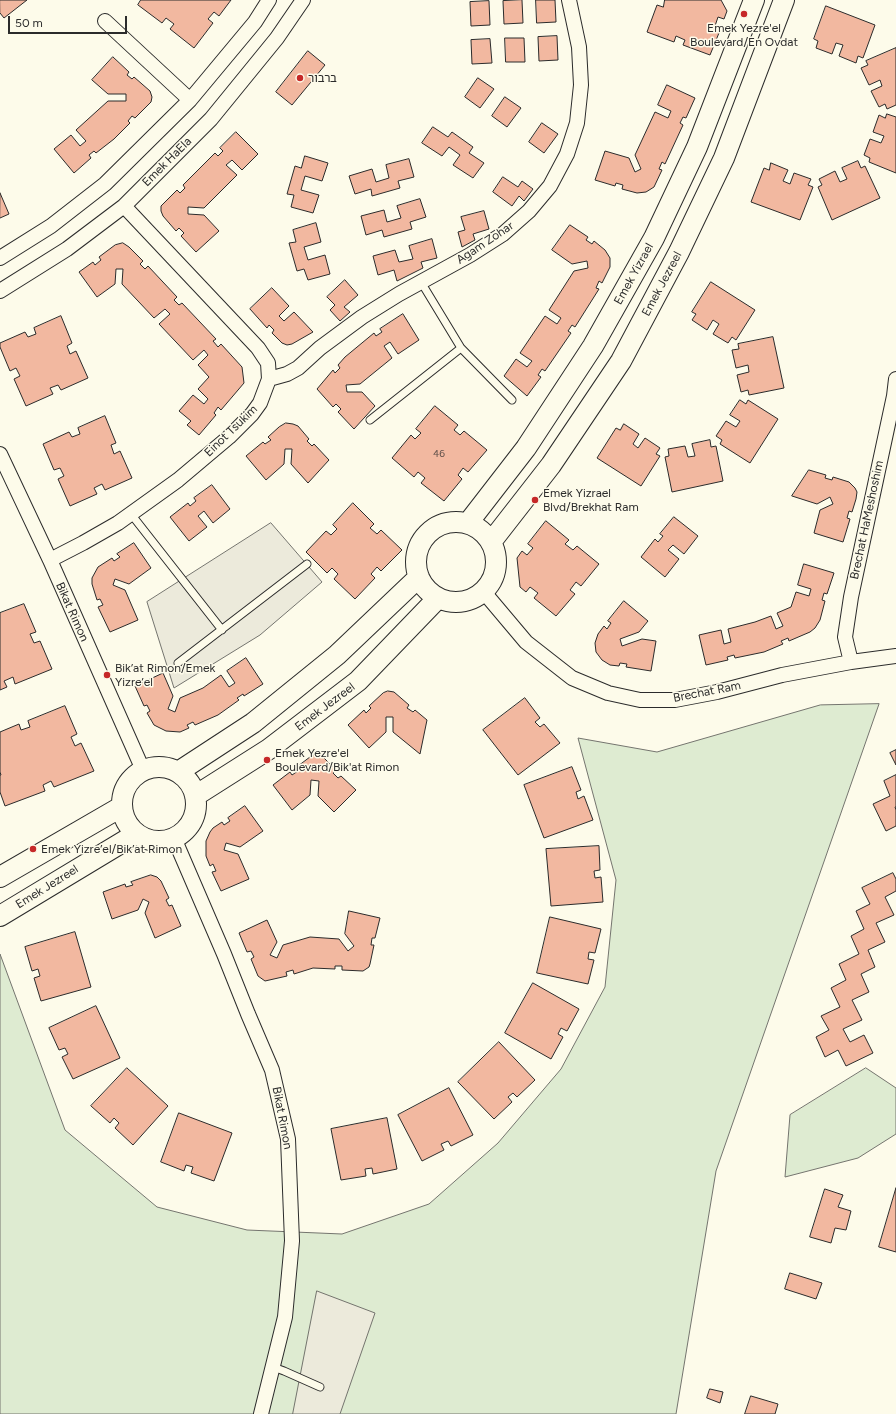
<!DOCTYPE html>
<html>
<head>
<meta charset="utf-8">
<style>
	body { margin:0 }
	#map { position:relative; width:896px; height:1414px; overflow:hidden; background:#fdfbea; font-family:Figtree,sans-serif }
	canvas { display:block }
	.scale { position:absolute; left:8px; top:16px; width:119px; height:18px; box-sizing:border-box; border:2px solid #2b2b2b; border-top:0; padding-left:5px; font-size:12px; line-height:14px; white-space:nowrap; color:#2b2b2b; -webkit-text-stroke:3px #fdfbea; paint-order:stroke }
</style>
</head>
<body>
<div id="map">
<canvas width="896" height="1414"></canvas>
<div class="scale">50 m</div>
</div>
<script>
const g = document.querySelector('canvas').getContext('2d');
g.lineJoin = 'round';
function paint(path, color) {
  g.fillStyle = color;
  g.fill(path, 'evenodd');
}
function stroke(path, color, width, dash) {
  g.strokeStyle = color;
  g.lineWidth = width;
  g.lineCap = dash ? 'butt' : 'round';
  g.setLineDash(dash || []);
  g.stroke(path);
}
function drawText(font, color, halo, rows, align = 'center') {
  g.font = font + ' Figtree,"Noto Sans Hebrew",sans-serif';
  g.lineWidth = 3;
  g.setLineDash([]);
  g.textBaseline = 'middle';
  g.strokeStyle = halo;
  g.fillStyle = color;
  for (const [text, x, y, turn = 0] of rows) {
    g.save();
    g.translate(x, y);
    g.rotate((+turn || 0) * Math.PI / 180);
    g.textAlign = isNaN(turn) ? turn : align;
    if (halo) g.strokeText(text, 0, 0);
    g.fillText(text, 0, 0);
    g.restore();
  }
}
const green = new Path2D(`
	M879,704l-163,467 -40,243h-676v-460l65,176 92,77 90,23 95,4 87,-30 69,-61 63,-74 44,-82 11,-107 -38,-142 79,14 163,-47z
	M866,1068l30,20v46l-38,24 -73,19 5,-62z`);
const parking = new Path2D(`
	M271,523l51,59 -62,53 -86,53 -27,-86z
	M317,1291l58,22 -35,101h-47z`);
const building = new Path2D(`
	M0,0h27l-23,18 -4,-5z
	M141,0h90l-12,16 -5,-4 -6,7 5,4 -19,25 -24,-19 4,-5 -8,-6 -4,5 -24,-18z
	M522,0l1,23 -19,1 -1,-23z
	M536,0h19l1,22 -19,1z
	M665,0h56l6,11 -3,8 -6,-2 -3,9 6,2 -11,27 -27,-10 2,-5 -9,-4 -2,6 -27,-10 10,-27 6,2z
	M489,1l1,24 -19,1 -1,-24z
	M826,6l49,19 -12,33 -5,-2 -2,7 -17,-7 4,-11 -7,-2 -4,11 -16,-6 2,-7 -4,-2z
	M557,36l1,24 -19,1 -1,-24z
	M505,38h19l1,24h-19z
	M490,39l2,24 -20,1 -1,-24z
	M896,48v57l-9,4 -2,-5 -6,3 -8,-16 11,-5 -2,-6 -11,5 -8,-17 7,-3 -2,-4z
	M308,51l17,14 -33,40 -16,-13z
	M113,57l16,15 -2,3 5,4 2,-2 16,14 2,6 -1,5 -16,16 -3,-2 -4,5 2,2 -16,16 -18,14 -2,-2 -5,4 2,3 -17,15 -20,-24 17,-14 9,11 6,-5 -10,-11 32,-29h18v-7h-18l-16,-14z
	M478,78l16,11 -14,19 -15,-11z
	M667,85l28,13 -9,20 -3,-1 -3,6 3,2 -18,39 -3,-2 -3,7 3,1 -8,17 -8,5 -9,1 -15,-4 1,-4 -7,-2 -1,3 -20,-6 10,-29 24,7 6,14 6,-3 -6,-14 20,-43 13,6 3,-7 -13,-6z
	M505,97l16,11 -14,19 -15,-11z
	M887,114l9,3v56l-27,-11 1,-4 -6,-3 6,-16 11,4 3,-7 -11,-4 6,-17 6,3z
	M542,123l16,11 -14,19 -15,-11z
	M433,127l15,10 4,-5 21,15 -4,6 15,10 -11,15 -20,-13 7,-10 -11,-8 -7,9 -20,-13z
	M236,132l22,22 -16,16 -10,-10 -6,5 11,10 -33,33 -16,-1v7l16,1 15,16 -23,21 -15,-16 3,-3 -5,-5 -3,3 -13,-15 -2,-5v-5l16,-16 3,3 5,-5 -2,-3 32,-32 3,3 5,-5 -3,-3z
	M305,156l23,7 -6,18 -17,-5 -4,14 18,5 -6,18 -22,-6 3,-12 -7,-1 8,-28 6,2z
	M409,159l5,18 -16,4 2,7 -28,8 -1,-7 -16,5 -6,-18 23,-7 4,13 13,-4 -3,-13z
	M858,161l3,7 4,-2 15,32 -48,22 -14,-33 4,-2 -3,-6 16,-8 5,11 7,-3 -5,-11z
	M771,163l17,7 -5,11 7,3 4,-11 17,6 -3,6 5,2 -13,33 -49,-18 13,-34 5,2z
	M503,177l15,10 4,-6 11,8 -9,12 -5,-5 -7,10 -19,-14z
	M0,193l9,21 -9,4z
	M420,199l6,18 -16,5 2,7 -28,8 -2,-7 -16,5 -5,-19 23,-6 3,12 14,-4 -4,-12z
	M484,211l5,18 -16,5 2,6 -13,7 -4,-15 7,-2 -4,-13z
	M316,223l5,19 -17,5 4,13 17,-5 5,19 -22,6 -4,-11 -7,2 -8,-28 7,-1 -3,-12z
	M570,225l18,12 -2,3 6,4 2,-3 11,9 5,8v9l-8,16 -3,-2 -3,7 3,1 -24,38 -3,-2 -4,6 3,2 -26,38 -3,-2 -4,6 3,2 -14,19 -23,-20 12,-17 11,8 5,-6 -12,-8 25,-37 12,8 4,-6 -12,-8 25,-39 14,-3 -1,-7 -15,3 -20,-14z
	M432,239l5,19 -16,4 2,6 -26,13 -3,-11 -16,5 -5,-19 22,-6 4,12 14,-3 -4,-13z
	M123,243l6,4 14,14 -3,3 5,5 3,-3 29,31 -3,3 5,5 3,-2 34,36 -3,2 5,6 3,-3 21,23 2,16 -23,27 -3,-3 -4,6 2,2 -17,20 -12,-10 4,-4 -12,-10 14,-16 11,9 4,-5 -10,-10 11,-12 -11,-12 10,-10 -4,-5 -11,10 -34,-36 11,-10 -5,-5 -11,9 -32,-34 1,-15h-7l-1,15 -18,13 -18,-25 14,-10 2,3 6,-5 -2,-3 16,-12z
	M345,280l13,15 -14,12 6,5 -10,9 -10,-11 5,-5 -8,-8z
	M711,282l44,28 -19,30 -4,-3 -4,6 -15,-9 6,-10 -6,-4 -6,10 -15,-10 4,-6 -4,-2z
	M272,288l17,18 -10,10 5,5 10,-9 19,20 -21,12 -5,1 -5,-2 -10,-10 2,-3 -5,-5 -2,3 -17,-19z
	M403,314l16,26 -21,14 -8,-12 -6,4 8,12 -32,26 -14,1 1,7h15l13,14 -21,23 -16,-17 3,-3 -5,-5 -3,3 -16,-18 16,-19 2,3 5,-5 -2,-3 7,-8 29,-24 2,3 6,-4 -2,-3z
	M61,316l11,27 -5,3 3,8 6,-3 12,27 -27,12 -3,-5 -8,3 3,6 -27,12 -12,-27 6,-3 -4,-8 -6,3 -10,-24v-4l25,-11 3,5 8,-3 -2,-6z
	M773,337l11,51 -35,7 -1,-5 -7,2 -4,-17 12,-3 -1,-7 -12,3 -4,-18 7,-1 -1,-5z
	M740,400l6,4 2,-4 30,19 -28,44 -30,-19 2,-4 -6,-4 10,-15 10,6 4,-6 -10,-6z
	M435,406l23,19 -4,5 6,5 4,-4 23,19 -19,22 -5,-4 -5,7 4,4 -18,22 -23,-18 4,-5 -7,-6 -4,5 -22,-19 19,-23 4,4 6,-6 -5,-4z
	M105,416l11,27 -5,2 3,9 6,-3 12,27 -27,12 -3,-6 -8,4 3,6 -27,12 -12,-27 6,-3 -4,-8 -6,2 -11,-26 26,-12 3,5 8,-3 -2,-6z
	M286,423l7,1 5,2 11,13 -2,2 5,5 2,-2 15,16 -21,23 -17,-19 1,-15h-7l-1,15 -18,16 -20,-24 17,-14 2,2 6,-4 -3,-3 11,-10z
	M624,424l15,10 -6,10 5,4 7,-10 15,10 -4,6 4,2 -19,30 -44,-28 19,-30 4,2z
	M710,440l1,7 5,-1 7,35 -51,11 -7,-35 4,-1 -1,-7 17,-3 3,11 7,-1 -3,-12z
	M809,470l17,5 -1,3 7,2 1,-3 16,5 6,6 2,4 -1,7 -4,13 -3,-1 -2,7 3,1 -7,23 -29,-9 6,-23 13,-6 -3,-7 -13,7 -25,-8z
	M212,485l18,24 -17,14 -9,-12 -6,5 9,11 -18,14 -19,-24 18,-14 2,3 6,-5 -2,-3z
	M353,503l21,21 -4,4 7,6 4,-4 21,20 -21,21 -4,-4 -6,7 4,4 -20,21 -21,-20 4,-5 -6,-6 -5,5 -21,-21 20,-21 5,4 6,-6 -4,-4z
	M674,517l24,19 -14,18 -11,-9 -5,5 11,9 -14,18 -24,-20 14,-18 3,3 5,-6 -3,-2z
	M546,521l23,19 -4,4 8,6 4,-4 22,18 -18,22 -5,-4 -6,8 5,4 -19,22 -22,-18 4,-5 -8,-6 -4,5 -6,-5 -3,-29 5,-7 5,4 6,-7 -5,-4z
	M134,543l17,25 -22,16 -14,-5 -2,6 12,5 13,30 -28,12 -12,-25 5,-2 -3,-6 -3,1 -5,-16v-6l6,-11 14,-9 2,3 6,-4 -3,-3z
	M804,564l30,9 -7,21 -3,-1 -2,7 3,1 -5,19 -5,8 -5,4 -21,9 -1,-3 -7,3 2,3 -19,8 -29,6 -1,-3 -7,2 1,3 -22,5 -7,-30 22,-5 3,14 7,-2 -3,-13 27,-7 16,-6 5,13 7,-3 -6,-13 14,-6 5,-15 13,4 2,-7 -13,-4z
	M624,601l24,20 -9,11 -19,7 2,7 20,-7 14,2 -5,30 -25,-4 1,-3 -7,-1 -1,3 -9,-1 -8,-5 -6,-8 -1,-9 3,-9 6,-8 3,3 4,-6 -3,-2z
	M24,604l12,28 -6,2 4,9 6,-2 12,28 -37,15 -2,-7 -9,4 3,6 -7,3v-77z
	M246,658l17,26 -19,12 -1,-2 -6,4 2,2 -21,15 -23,10 -2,-3 -6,3 2,3 -9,4 -14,-1 -12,-6 -7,-12 3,-2 -3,-6 -3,1 -9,-20 28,-13 10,23 -5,13 7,3 5,-14 23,-10 18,-13 8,12 6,-4 -8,-12z
	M388,691l6,1 15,13 -2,3 6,4 2,-2 12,10 -7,34 -27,-22v-15h-7v15l-17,16 -21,-23 16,-15 2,3 5,-5 -2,-2 14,-13z
	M525,698l15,20 -5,4 5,5 4,-3 16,19 -42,32 -35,-45z
	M65,706l12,28 -6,3 4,9 6,-3 13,28 -40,16 -3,-6 -8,4 2,6 -40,15 -5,-14v-17h1l-1,-3v-40l19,-8 2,6 9,-3 -2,-6z
	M896,750v15l-6,-12z
	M313,755h6l4,2 13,13 -3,3 5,5 3,-2 15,14 -22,22 -16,-16 1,-15 -8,-1 -1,15 -18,15 -19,-25 17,-13 2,3 6,-4 -2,-3z
	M572,767l9,23 -5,2 2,7 6,-3 9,24 -49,18 -20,-53z
	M896,775v32h-1l1,3v16l-10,5 -13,-27 17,-8 -6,-15z
	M245,806l18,25 -23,16 -14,-4 -2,7 14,4 11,25 -28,12 -9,-19 4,-1 -3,-7 -3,2 -4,-10v-15l4,-9 3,-4 9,-6 2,3 6,-4 -2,-3z
	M599,846l1,24 -6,1 1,7 6,-1 2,25 -52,4 -5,-57z
	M893,873l3,6v12l-11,6 9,18 -18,8 9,19 -17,8 7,17 -14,7 8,18 -17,8 10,20 -19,9 7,13 14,-7 9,18 -27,13 -8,-16 -13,7 -9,-20 13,-7 -8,-14 19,-9 -9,-19 15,-8 -7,-16 20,-10 -8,-18 13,-7 -8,-18 14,-7 -8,-16z
	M151,875l6,2 4,4 8,17 -3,2 3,6 3,-1 9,21 -26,12 -10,-25 4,-11 -6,-3 -5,11 -26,9 -9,-27 22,-8 1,3 7,-2 -2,-3z
	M349,911l31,7 -5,20h-3l-1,7h3l-4,19 -1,3 -6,4 -21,-1v-4h-7v3l-22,-1 -19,6 -1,-4 -7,2 1,4 -22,5 -7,-5 -7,-17 3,-2 -3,-6 -4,1 -8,-19 28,-13 10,22 -7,13 7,3 6,-13 27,-8 29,2 9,12 6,-5 -9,-12z
	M550,917l51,12 -6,24 -6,-1 -1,7 6,1 -6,24 -51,-11z
	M75,932l16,55 -50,14 -7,-23 6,-2 -2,-7 -6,2 -7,-24z
	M533,983l46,26 -12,22 -6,-3 -3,6 5,3 -12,22 -46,-26z
	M96,1006l24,52 -47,21 -11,-22 6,-3 -3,-6 -6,2 -10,-22z
	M499,1042l36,38 -18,17 -4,-4 -5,4 4,5 -18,17 -36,-37z
	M127,1068l41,38 -35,39 -18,-17 4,-5 -5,-5 -4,5 -19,-17z
	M449,1088l24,47 -22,11 -3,-5 -7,3 3,6 -22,11 -24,-46z
	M179,1113l53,20 -18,48 -23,-8 2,-6 -7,-2 -2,6 -23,-9z
	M387,1118l10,51 -24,5 -1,-6 -7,1 1,7 -25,4 -10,-51z
	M896,1188v64l-17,-5z
	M825,1189l18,6 -5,12 13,4 -5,19 -11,-2 -4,15 -21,-6z
	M790,1273l32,10 -6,16 -31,-10z
	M710,1389l13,3 -3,11 -13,-5z
	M751,1396l27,8 -3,10h-30z`);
const lane = new Path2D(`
	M421,282l40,66 51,52
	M370,420l91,-72
	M131,514l91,116
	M178,663l129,-99
	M273,1367l11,4 36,16`);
const street = new Path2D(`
	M105,21l85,79
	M0,258l51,-32 54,-42 85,-84 65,-78 14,-22
	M0,291l67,-42 57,-43 87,-87 66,-81 26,-38
	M269,379l18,-5 11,-6 22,-20 42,-31 37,-23 71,-39 33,-21 26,-23 21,-25 17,-32 10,-31 4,-38 -2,-38 -10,-47
	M0,454l50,106 93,210
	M50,560l33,-17 35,-20 60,-43 51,-43 23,-23 8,-11 9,-24 -1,-16 -10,-15 -134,-142
	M483,591l43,51 46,36 36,15 32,7h35l42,-8 65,-17 69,-13 45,-6
	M851,662l-6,-25 6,-40 43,-201 2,-17
	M174,838l50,116 24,60 24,56 16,69 4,102 -7,76 -24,97`);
const secondary = new Path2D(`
	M416 562a40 40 0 1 1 80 0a40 40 0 1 1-80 0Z
	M468,523l58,-75 67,-102 61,-108 43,-91 57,-147
	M491,542l60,-77 70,-104 58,-109 45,-94 60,-158
	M122 804a37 37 0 1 1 74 0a37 37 0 1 1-74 0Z
	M178,772l75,-49 84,-68 82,-78
	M195,796l74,-47 89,-68 80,-83
	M0,877l121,-70
	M0,916l136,-82`);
const markers = [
	[744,14,4,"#c62828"],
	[300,78,4,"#c62828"],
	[535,500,4,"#c62828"],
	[107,675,4,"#c62828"],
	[267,760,4,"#c62828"],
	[33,849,4,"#c62828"]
];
const numberNames = [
	["46",439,454]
];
const poiNames = [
	["Emek Yezre'el",744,28,"center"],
	["Boulevard/En Ovdat",744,42,"center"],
	["ברבור",308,78],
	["Emek Yizrael",543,493],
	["Blvd/Brekhat Ram",543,507],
	["Bik’at Rimon/Emek",115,668],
	["Yizre’el",115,682],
	["Emek Yezre'el",275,753],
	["Boulevard/Bik'at Rimon",275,767],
	["Emek Yizre’el/Bik’at Rimon",41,849]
];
const streetNames = [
	["Emek HaEla",167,162,-45],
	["Agam Zohar",485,243,-34],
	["Emek Yizrael",634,274,-61],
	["Emek Jezreel",662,284,-62],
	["Einot Tsukim",231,431,-44],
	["Brechat HaMeshoshim",867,520,-78],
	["Bikat Rimon",72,612,66],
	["Brechat Ram",707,692,-11],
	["Emek Jezreel",325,707,-37],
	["Emek Jezreel",47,887,-32],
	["Bikat Rimon",282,1118,79]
];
paint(green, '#deebd1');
stroke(green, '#74746e', 1);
paint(parking, '#eceadb');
stroke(parking, '#74746e', 1);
paint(building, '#f2b8a0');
stroke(building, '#2b2b2b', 1);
stroke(lane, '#2b2b2b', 9);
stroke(street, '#2b2b2b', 16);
stroke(secondary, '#2b2b2b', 22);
stroke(lane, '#fdfbea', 7);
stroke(street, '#fdfbea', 14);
stroke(secondary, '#fdfbea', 20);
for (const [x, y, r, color] of markers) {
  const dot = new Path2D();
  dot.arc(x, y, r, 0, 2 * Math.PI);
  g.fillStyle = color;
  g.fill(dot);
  stroke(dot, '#fdfbea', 1.5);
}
drawText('10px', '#5d4e48', null, numberNames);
drawText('12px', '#2b2b2b', '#fdfbea', poiNames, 'left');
drawText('12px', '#2b2b2b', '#fdfbea', streetNames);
</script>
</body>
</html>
